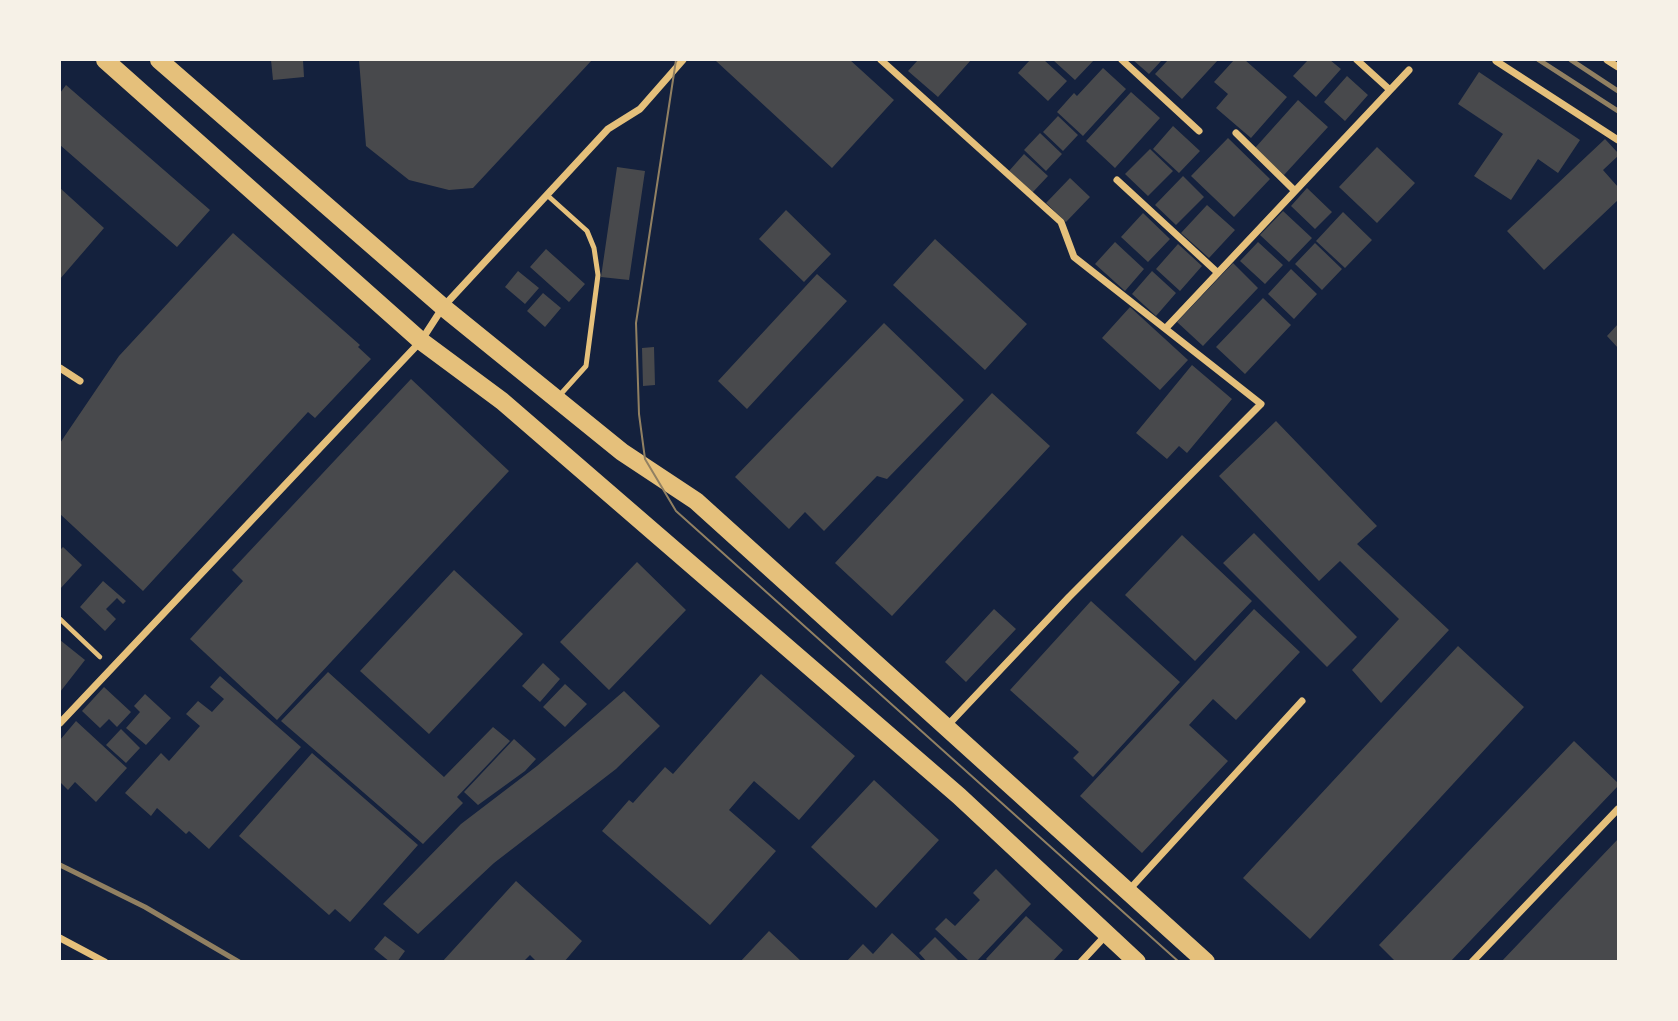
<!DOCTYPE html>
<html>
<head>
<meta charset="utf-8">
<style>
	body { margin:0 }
	#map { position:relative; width:1678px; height:1021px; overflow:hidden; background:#14213d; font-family:"Fira Sans",sans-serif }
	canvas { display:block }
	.frame { position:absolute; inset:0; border:61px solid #f6f1e7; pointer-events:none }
</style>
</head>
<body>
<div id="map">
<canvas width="1678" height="1021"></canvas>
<div class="frame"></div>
</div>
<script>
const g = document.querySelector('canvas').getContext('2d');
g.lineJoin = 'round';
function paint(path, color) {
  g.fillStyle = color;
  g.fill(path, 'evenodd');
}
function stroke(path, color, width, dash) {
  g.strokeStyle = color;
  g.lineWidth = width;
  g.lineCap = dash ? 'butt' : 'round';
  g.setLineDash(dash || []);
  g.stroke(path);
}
const building = new Path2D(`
	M271,60h32l1,17 -31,3z
	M359,60h233l-119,128 -24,2 -40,-10 -43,-34z
	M717,60h133l44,40 -62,68 -116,-107z
	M918,60h53l-33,37 -30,-26z
	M1030,60h14l23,21 -19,20 -30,-28z
	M1053,60h41l-19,20z
	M1133,60h29l-13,14z
	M1168,60h50l-36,39 -27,-25z
	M1234,60h11l42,37 -36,41 -35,-30 12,-14 -14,-12z
	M1308,60h22l11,9 -25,28 -23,-21z
	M1103,68l23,21 -43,47 -26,-24 17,-19 3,3z
	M1479,72l101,68 -22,33 -20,-14 -27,41 -37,-24 29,-42 -45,-30z
	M1347,76l21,19 -23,26 -21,-19z
	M66,85l144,125 -33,37 -117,-102v-52z
	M1131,92l29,26 -45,50 -29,-27z
	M1298,100l30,27 -44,48 -29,-27z
	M1058,116l20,19 -15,16 -20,-19z
	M1173,126l27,25 -21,22 -26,-24z
	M1040,133l22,21 -16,17 -22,-21z
	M1228,138l42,41 -36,38 -43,-41z
	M1605,139l13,14v3l-15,14 15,17v13l-74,70 -37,-39z
	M1377,147l38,36 -38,40 -38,-36z
	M1150,149l23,22 -25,25 -23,-22z
	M1024,154l24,22 -16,17 -23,-22z
	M617,167l28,4 -16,109 -28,-3z
	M1183,176l21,21 -28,28 -21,-20z
	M1070,178l20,19 -24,25 -20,-19z
	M60,188l44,40 -44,51z
	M1307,188l25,24 -17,17 -24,-23z
	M1207,205l28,25 -26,28 -28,-25z
	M786,210l45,44 -27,28 -45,-43z
	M1283,211l29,27 -23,24 -29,-27z
	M1343,212l29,28 -27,28 -29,-27z
	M1143,213l27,26 -22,23 -27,-25z
	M233,233l127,112 -2,2 13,12 -56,59 -7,-6 -165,179 -83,-77v-71l59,-87z
	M935,239l92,85 -42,46 -92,-85z
	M1115,242l29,27 -19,22 -30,-27z
	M1258,242l25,23 -18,19 -25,-23z
	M1315,243l27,26 -20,21 -27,-26z
	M1178,244l24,22 -22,25 -24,-22z
	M546,249l39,35 -16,18 -39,-35z
	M1233,263l25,25 -55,58 -26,-24z
	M1291,269l26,25 -23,25 -26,-25z
	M518,271l21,17 -14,16 -20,-17z
	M1152,271l24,22 -20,23 -24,-22z
	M817,274l30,27 -100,108 -29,-28z
	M543,293l18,15 -16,19 -18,-16z
	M1263,298l28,27 -46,49 -29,-27z
	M1130,307l58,53 -28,30 -58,-52z
	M884,323l80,77 -77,79 -10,-3 -53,55 -19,-19 -16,17 -54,-52z
	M1618,324v24l-11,-12z
	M654,347l1,38 -12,1 -1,-38z
	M1192,365l40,34 -45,54 -8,-7 -12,13 -31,-26z
	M411,379l98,92 -232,249 -87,-81 53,-58 -11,-11z
	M992,393l58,53 -158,170 -57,-53z
	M1276,421l101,105 -20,18 92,86 -68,73 -29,-33 47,-51 -59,-58 -21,20 -100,-105z
	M1254,533l103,104 -30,30 -104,-104z
	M1182,535l70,66 -57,60 -70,-66z
	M63,547l19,18 -22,24v-39z
	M637,562l49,48 -77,80 -49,-48z
	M454,570l69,64 -94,100 -69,-63z
	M103,581l23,20 -3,3 -6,-6 -11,11 10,10 -11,12 -25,-24z
	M1091,601l89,81 -87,95 -20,-19 6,-6 -69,-62z
	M994,609l22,20 -50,53 -21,-20z
	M1254,609l46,43 -64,68 -23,-21 -24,26 39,36 -86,92 -62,-57z
	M60,640l25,20 -25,32z
	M1458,646l66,61 -214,232 -67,-61z
	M543,663l17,16 -20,23 -18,-16z
	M328,672l116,105 49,-50 17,14 -53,56 6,6 -40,41 -142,-123z
	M761,674l94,82 -56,64 -45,-39 -25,29 47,41 -66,74 -108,-94 27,-31 4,3 32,-36 8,7z
	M220,676l81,71 -92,102 -20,-18 -3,3 -29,-26 -6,8 -26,-23 36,-40 8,8 31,-35 -14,-12 12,-13 14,11 12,-13 -14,-12z
	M565,684l22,20 -22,23 -22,-20z
	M104,687l27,25 -14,15 -8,-8 -9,9 -18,-17z
	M624,691l36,35 -44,43 -122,94 -76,71 -35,-30 78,-80 76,-58z
	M145,694l26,24 -25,27 -20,-17 14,-16 -6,-6z
	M76,721l51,47 -31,34 -21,-20 -7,8 -8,-8v-42z
	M121,729l19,19 -14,15 -20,-18z
	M514,739l22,20 -11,12 -47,34 -14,-13z
	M1574,741l44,42v3l-168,176h-54l-17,-17z
	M312,753l106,92 -68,77 -15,-13 -6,6 -90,-79z
	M874,780l65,60 -63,68 -65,-61z
	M1618,839v123h-117z
	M996,869l35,35 -55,58h-6l-35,-33 11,-11 9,8 25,-26 -7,-7z
	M516,881l66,60 -18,21h-27l-7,-7 -7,7h-81z
	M1026,916l37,34 -11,12h-63l-3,-3z
	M769,931l33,31h-62z
	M892,933l31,29h-77l17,-18 10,10z
	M385,936l20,15 -8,11h-7l-16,-13z
	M935,937l25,25h-33l-8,-9z`);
const path = new Path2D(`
	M60,619l40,38`);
const service = new Path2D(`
	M547,195l40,36 7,17 4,27 -12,91 -27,30`);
const minor = new Path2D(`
	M881,60l180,162 13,35 187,147 -192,193 -122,129
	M1122,60l77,71
	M1357,60l33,30
	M1607,60l11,7
	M1496,61l122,79
	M1236,133l59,58
	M1117,180l101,93
	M1166,328l243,-258
	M60,368l20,13
	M60,723l361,-382 22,-34 165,-178 32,-20 43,-49
	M1128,891l174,-190
	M60,938l45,24
	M1081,962l26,-28
	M1472,962l146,-153`);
const primary = new Path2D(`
	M105,60l316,281 81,60 457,395 178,166
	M159,60l284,247 179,145 74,49 510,461`);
const tram = new Path2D(`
	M676,60l-40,263 3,91 6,45 31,52 503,451`);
const rail = new Path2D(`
	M1539,60l79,51
	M1571,60l47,31
	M60,865l85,42 94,55`);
paint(building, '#48494c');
stroke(path, '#e5c07b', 4.5);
stroke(service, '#e5c07b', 5);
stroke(minor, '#e5c07b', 7);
stroke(primary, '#e5c07b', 18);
stroke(tram, '#918062', 2);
stroke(rail, '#918062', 5);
</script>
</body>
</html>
